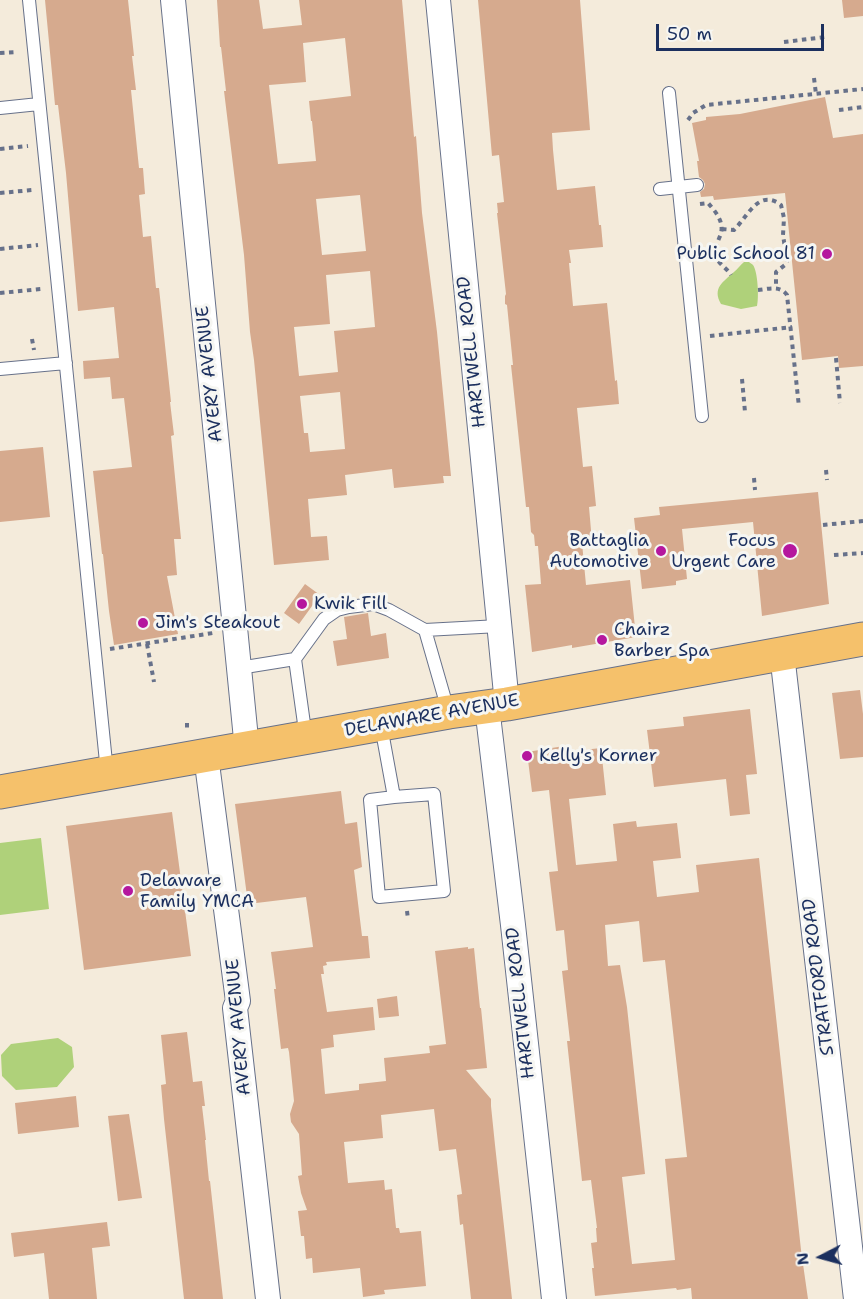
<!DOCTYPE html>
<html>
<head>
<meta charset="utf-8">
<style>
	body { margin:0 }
	#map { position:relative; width:863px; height:1299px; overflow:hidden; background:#f4ebdb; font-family:"Shantell Sans",sans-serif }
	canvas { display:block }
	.north { position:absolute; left:791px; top:1227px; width:60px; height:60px; -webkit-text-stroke:4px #f6f6f2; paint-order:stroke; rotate:264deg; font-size:16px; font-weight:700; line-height:24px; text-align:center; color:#1b2f5e }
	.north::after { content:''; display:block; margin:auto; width:21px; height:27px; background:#1b2f5e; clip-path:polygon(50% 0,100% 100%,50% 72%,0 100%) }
	.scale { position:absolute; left:656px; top:24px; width:168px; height:27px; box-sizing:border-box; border:3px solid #1b2f5e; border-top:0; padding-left:8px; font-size:18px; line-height:21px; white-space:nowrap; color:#1b2f5e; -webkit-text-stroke:4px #f6f6f2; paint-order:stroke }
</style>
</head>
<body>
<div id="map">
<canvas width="863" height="1299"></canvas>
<div class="north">N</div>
<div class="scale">50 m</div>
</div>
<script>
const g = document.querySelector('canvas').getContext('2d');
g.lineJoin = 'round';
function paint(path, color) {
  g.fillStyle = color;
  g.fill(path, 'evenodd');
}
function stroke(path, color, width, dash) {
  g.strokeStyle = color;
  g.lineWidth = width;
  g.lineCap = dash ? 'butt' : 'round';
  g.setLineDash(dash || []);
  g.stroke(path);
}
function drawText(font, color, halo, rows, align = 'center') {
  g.font = font + ' "Shantell Sans",sans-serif';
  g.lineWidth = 6;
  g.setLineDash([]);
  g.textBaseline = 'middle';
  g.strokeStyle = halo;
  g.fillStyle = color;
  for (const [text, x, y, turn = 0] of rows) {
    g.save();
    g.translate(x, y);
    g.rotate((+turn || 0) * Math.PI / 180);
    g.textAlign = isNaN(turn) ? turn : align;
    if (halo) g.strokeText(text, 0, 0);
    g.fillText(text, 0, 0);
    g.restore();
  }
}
const green = new Path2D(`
	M744,262h5c1,1 3,2 4,3 5,7 6,33 4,41l-16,3 -20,-5c-9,-16 2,-22 13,-32 4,-3 6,-7 10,-10z
	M41,838l8,71 -49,6v-72z
	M58,1038l14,9 2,20 -17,20 -41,3 -14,-14 -1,-21 10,-11z`);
const building = new Path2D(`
	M45,0h83l6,56h-2l4,34h-5l8,78h4l2,26 -6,1 4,42 8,-1 5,52h3l12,114h-1l4,33 -3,1 10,103h-7l3,36 -10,1 11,58 -64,11 -5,-34 -6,-57h-1l-9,-83 39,-4 -8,-69 -12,1 -2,-22 -26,2 -1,-18 36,-3 -5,-51 -36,4 -12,-138 -8,-68h-3z
	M217,0h42l4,29 39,-4 -3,-25h103l12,137 2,-1 6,77 15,119 14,144h-8l1,7 -50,5 -2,-19 -47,6 2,20 -39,4 3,38 16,-1 2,24 -55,5 -20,-205 -4,-28 -6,-77 -20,-164h2l-5,-44h-1zM345,38l6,58 -42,5 2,20h1l4,40 -38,3 -9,-79 37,-3 -3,-39zM360,195l6,56 -44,4 -6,-56zM370,271l5,56 -41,4 4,41 -39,4 -5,-49 36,-3 -4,-49zM340,392l5,57 -35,3 -2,-19h-4l-4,-37z
	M478,0h102l10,130 -38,3 1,17 4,40 38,-4 4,39h2l2,22 -34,3 2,13h-2l4,43 34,-3 8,78 2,-1 2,24 -42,4 6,59 9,-1 4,40 -7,1 3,35 -10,1 4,42 44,-5 6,57 -64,11v-3l-40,7 -7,-67 16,-1 -3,-38h-3l-1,-11 -3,-3 -2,-25h-3l-15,-142h2l-6,-60 -2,-1v-8l1,-2 -9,-81h1l-1,-10 7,-1 -5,-47 -7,1z
	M842,0h21v16l-19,2z
	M825,97l8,41 30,-4v232l-24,2 -1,-12 -36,4 -17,-167 -71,7 -1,-4 -12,1 -1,-5 4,-3 1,-5 -2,-4 -4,-3 -2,-16h2l-7,-38 14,-3v-3l34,-3z
	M43,447l7,70 -50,5v-71z
	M818,492l11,112 -67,12 -9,-94 -71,7 5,50 -11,2v4l-34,4 -8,-71 26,-3 -1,-8z
	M305,584l15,11 -21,29 -15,-11z
	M368,613l3,23 15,-3 3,25 -52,8 -4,-25 14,-2 -3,-22z
	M860,690l3,24v43l-23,2 -8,-66z
	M750,709l7,65 -11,1 4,39 -20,2 -4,-37 -72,8 -7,-57 37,-4 -1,-9z
	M564,746l1,6 36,-4 5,47 -37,4 7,66 41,-4 -4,-37 23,-3 1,6 40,-4 4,35 -28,3 4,36 42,-5 -3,-27 63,-7 42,392 7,49h-116l-1,-11 -14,2 -1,-2 -81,8 -3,-28h2l-3,-25 6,-1 -1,-14h1l-6,-48 -9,1 -15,-140h3l-8,-70 6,-1 -4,-40 -8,1 -7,-59 9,-1 -9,-81 -17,2 -5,-40zM639,921l4,41 22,-2 22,197 -22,2 10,101 -43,4 -10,-87 23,-3 -18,-167 -7,-42 -12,1 -3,-41z
	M341,791l4,33 12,-2 5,45 -8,3 8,66h6l2,22 -44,4 1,3 -4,1 1,8h-3l6,38 46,-5 2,23 -42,5 1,12 -13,2 4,45 34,-4v-6l27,-3 -2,-23 46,-5 -1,-7 17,-2 -11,-93 33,-4v2l6,-1 6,60h1l6,60 -21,2 25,29v7l4,39 17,154h-41l-8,-75 -3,1 -3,-30 5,-1 -6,-45 -17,2 -5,-42 -53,6 2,23 -39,4 4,41 36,-3 1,10 7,-1 4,39h3l1,5 21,-2 5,55 -42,4 1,4 -22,3 -3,-29 -47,5 -1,-15 -6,1 -2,-23h-3l-3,-25 9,-1 -6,-17 -3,-17 4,-1 -3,-41 -8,-12 -1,-8 4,-13 -5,-49 -1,-4 -7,1 -7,-60h2l-5,-37 42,-5 -7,-50 -58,7 -13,-100z
	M172,812l19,144 -107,14 -18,-144z
	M397,996l2,20 -20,2 -2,-19z
	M187,1032l6,50 9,-1 3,25h-3l4,34h-1l4,41h1l13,118h-39l-20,-180 -3,-34 5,-1 -5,-49z
	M76,1096l3,31 -61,7 -3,-31z
	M129,1114l13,84 -24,3 -10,-85z
	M107,1222l3,24 -18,2 5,51h-48l-5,-46 -30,4 -3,-24z`);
const path = new Path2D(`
	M784,42l41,-5
	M0,53l17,-1
	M814,78l2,16
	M839,110l24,-3
	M688,120l5,-7 13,-8 157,-16
	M0,149l28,-3
	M0,193l32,-3
	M700,204l8,-1c7,8 16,18 13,30 -2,8 -8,14 -5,23 2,8 11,12 15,19
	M722,229l12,1c14,-14 25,-42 47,-25l3,13 -1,17 4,26 -2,4 -9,7v16
	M0,249l38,-4
	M758,290c11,-1 22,-5 29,5l12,112
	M0,293l41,-4
	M710,336l82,-9
	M32,339l2,11
	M836,358l4,45
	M742,379l3,33
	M826,470l1,10
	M754,478l1,12
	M823,525l40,-4
	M834,555l29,-2
	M147,644l7,38
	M110,649l103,-16
	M187,723v6
	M407,911l1,8`);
const lane = new Path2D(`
	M29,0l78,772
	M669,93l33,323
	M0,108l39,-4
	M660,189l37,-4
	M0,369l66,-6
	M425,630l23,80
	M295,659l11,79
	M239,668l56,-9 29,-40 13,-9 12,-3 24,-3 16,6 36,20 74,-4
	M381,726l13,71 -24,3 9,97 65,-6 -10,-97 -40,3`);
const street = new Path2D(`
	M173,0l74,749
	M438,0l69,704
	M782,654l74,645
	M487,707l26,218 41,374
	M206,756l32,245 -3,7 33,291`);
const primary = new Path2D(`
	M0,792l449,-80 58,-8 356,-65`);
const markers = [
	[827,254,6,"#b5179e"],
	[661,551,6,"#b5179e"],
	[790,551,8,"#b5179e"],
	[302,604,6,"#b5179e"],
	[143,623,6,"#b5179e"],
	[602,640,6,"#b5179e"],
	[527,756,6,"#b5179e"],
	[128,891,6,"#b5179e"]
];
const poiNames = [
	["Public School 81",815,254,"right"],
	["Battaglia",649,541,"right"],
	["Automotive",649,562,"right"],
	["Focus",776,541,"right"],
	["Urgent Care",776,562,"right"],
	["Kwik Fill",314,604],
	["Jim's Steakout",155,623],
	["Chairz",614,630],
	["Barber Spa",614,651],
	["Kelly's Korner",539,756],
	["Delaware",140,881],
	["Family YMCA",140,902]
];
const streetNames = [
	["HARTWELL ROAD",472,352,-96],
	["AVERY AVENUE",210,374,-96],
	["DELAWARE AVENUE",432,716,-10],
	["STRATFORD ROAD",819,977,-97],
	["HARTWELL ROAD",521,1003,-96],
	["AVERY AVENUE",239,1027,-95]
];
paint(green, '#afd17a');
paint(building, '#d6aa8e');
stroke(lane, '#67718a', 14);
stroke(street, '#67718a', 26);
stroke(primary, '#67718a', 35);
stroke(path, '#67718a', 4, [4.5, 4.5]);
stroke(lane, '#fff', 12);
stroke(street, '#fff', 24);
stroke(primary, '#f5c16b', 33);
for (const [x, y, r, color] of markers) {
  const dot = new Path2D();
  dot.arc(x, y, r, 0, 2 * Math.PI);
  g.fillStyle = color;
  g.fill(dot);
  stroke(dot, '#f6f6f2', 2);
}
drawText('18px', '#1b2f5e', '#f6f6f2', poiNames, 'left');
drawText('18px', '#1b2f5e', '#f6f6f2', streetNames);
</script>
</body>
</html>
